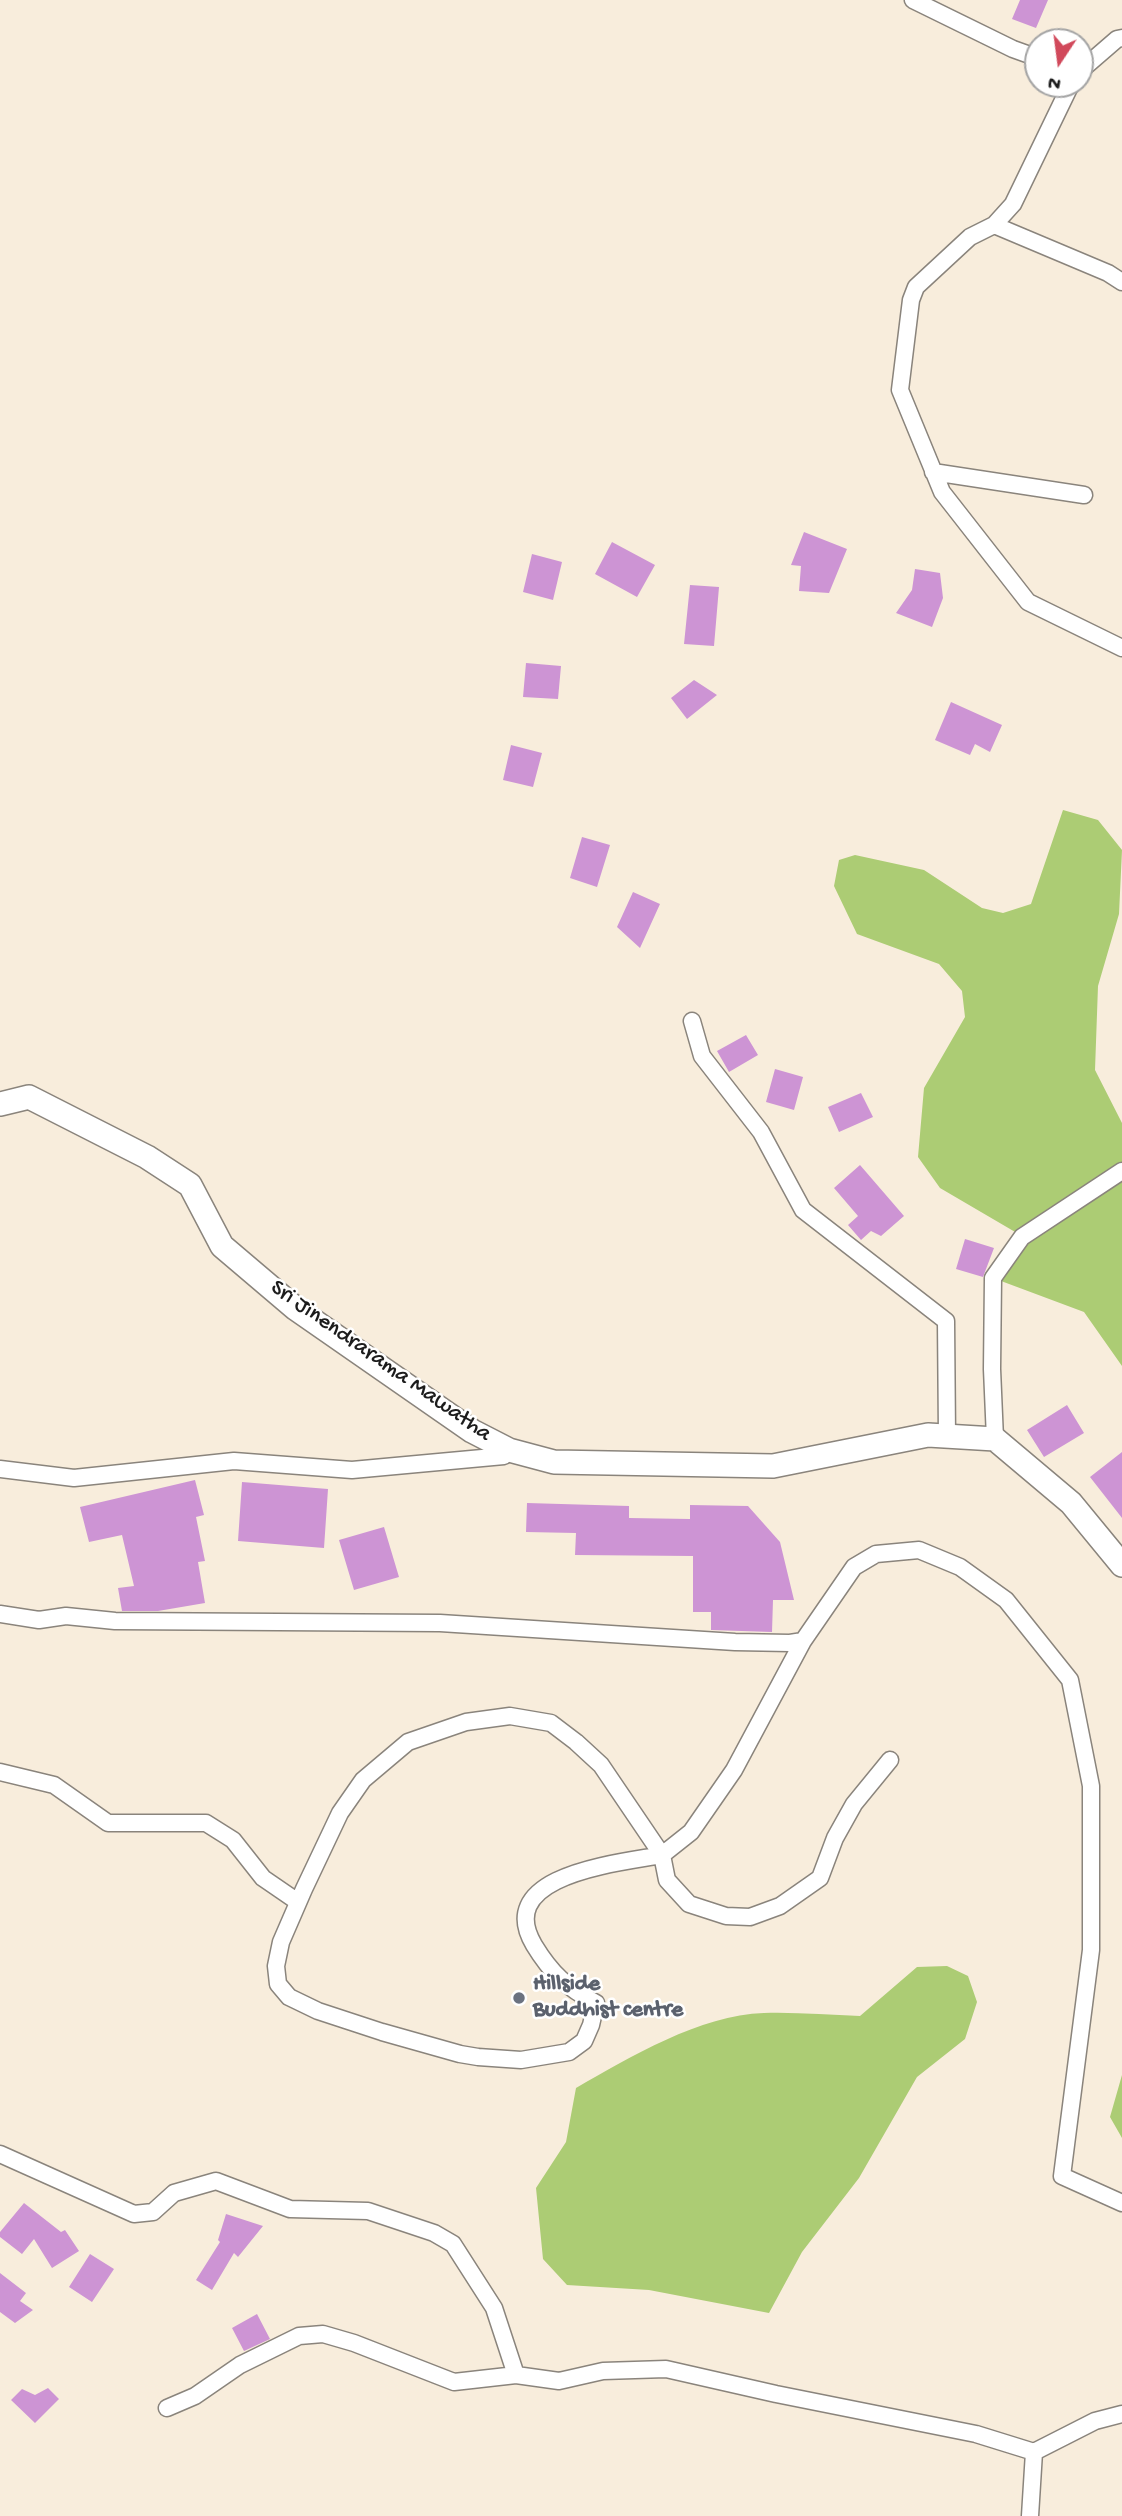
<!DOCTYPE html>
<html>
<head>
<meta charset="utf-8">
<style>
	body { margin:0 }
	#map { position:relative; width:1122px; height:2516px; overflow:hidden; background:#f8eddc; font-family:"Gochi Hand",sans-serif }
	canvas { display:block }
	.north { position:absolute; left:1024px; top:28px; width:70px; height:70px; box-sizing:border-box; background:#fff; border:2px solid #a4a4a4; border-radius:50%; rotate:193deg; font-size:19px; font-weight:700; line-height:28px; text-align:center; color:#1c1c1c }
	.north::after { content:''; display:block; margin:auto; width:24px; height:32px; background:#d1495b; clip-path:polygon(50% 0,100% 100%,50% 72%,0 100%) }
</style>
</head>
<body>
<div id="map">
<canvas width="1122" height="2516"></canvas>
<div class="north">N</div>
</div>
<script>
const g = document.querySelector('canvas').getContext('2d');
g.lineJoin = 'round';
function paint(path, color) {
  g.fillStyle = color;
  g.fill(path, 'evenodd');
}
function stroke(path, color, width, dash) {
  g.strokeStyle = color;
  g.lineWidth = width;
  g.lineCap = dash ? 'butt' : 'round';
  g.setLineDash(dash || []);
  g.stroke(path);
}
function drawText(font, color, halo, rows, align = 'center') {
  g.font = font + ' "Gochi Hand",sans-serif';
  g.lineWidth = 5;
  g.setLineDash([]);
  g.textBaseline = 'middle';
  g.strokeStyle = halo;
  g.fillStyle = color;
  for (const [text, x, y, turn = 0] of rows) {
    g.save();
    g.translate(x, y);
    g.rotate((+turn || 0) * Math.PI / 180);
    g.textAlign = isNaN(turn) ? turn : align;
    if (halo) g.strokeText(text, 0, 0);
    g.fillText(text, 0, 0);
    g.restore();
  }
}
const green = new Path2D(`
	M1063,810l35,10 24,30 -3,64 -21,72 -3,84 27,53v243l-38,-54 -91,-34 29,-42 -82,-48 -22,-31 6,-69 41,-71 -3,-26 -23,-27 -82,-30 -23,-48 5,-26 16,-5 69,15 58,38 21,5 28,-9z
	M947,1966l21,10 9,26 -12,37 -48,38 -58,101 -57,74 -33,61 -120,-23 -82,-5 -24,-26 -7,-71 30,-46 10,-54c54,-31 124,-73 188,-75 32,-1 64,2 96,3l57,-49z
	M1122,2075v63l-12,-21z`);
const building = new Path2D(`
	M1020,0h28l-12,28 -24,-9z
	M804,532l43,17 -18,44 -30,-2 2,-25 -10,-1z
	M612,542l43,23 -18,32 -42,-23z
	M532,554l30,8 -9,38 -30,-8z
	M915,569l25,4 3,25 -11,29 -36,-14 16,-23z
	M690,585l29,2 -5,59 -30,-2z
	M526,663l35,3 -3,33 -35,-2z
	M694,680l23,15 -30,24 -16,-21z
	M951,702l51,23 -12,27 -15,-8 -5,11 -35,-15z
	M511,745l31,8 -9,34 -30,-7z
	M582,837l28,8 -13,42 -27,-9z
	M633,892l27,12 -20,44 -23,-21z
	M746,1035l12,20 -29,17 -12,-21z
	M775,1069l28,8 -9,33 -28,-8z
	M861,1093l12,24 -34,15 -11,-25z
	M860,1165l44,51 -23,20 -10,-5 -10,9 -13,-15 10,-9 -24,-28z
	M965,1239l29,9 -11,29 -27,-8z
	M1067,1405l17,28 -40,24 -17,-27z
	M1122,1452v66l-32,-41z
	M195,1480l9,35 -8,2 9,44 -7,1 7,41 -47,8h-36l-4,-23 16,-2 -12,-51 -33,7 -9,-35z
	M242,1482l86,7 -4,59 -86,-7z
	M527,1503l102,3v12l61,1v-14l58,1 32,36 14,58h-21l-1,32 -61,-2v-18h-18v-56l-118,-1 1,-22 -50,-1z
	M384,1527l15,50 -45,13 -15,-50z
	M24,2203l37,29 4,-2 14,21 -27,17 -18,-29 -12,15 -22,-17v-5z
	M226,2214l37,12 -25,31 -4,-4 -22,37 -16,-10 24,-38 -2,-2z
	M90,2254l24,15 -22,33 -23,-15z
	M0,2273l26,20 -6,8 13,9 -18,13 -15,-11z
	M257,2314l13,25 -26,12 -12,-23z
	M48,2388l11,11 -24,24 -24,-23 11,-11 13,6z`);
const minor = new Path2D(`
	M913,0l100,49 25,9
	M1080,71l37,-32 5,-1
	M1071,84l-58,120 -19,21 -24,12 -54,50 -5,13 -11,90 42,102 86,110 94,46
	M994,225l114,48 14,9
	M933,472l151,23
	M692,1021l10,35 59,76 42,78 143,111 1,115
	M995,1439l-3,-70 1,-91 29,-41 100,-66
	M0,1469l74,9 160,-17 118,9 152,-14 5,-6
	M0,1614l39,6 27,-4 49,5 325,2 295,19 55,1 13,-2
	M890,1760l-36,44 -19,34 -15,40 -40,28 -30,11 -24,-1 -37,-12 -22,-24 -5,-25c-41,8 -170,19 -128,90 17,28 33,43 62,58l-5,22 -7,16 -15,11 -48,8 -43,-3 -18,-3 -78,-22 -64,-21 -29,-14 -11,-13 -2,-18 5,-24 23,-53 36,-76 23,-33 45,-38 58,-20 44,-6 41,7 25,19 25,23 61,90 29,-23 43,-62 69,-129 51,-74 22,-13 43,-4 41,17 46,33 64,80 21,106v164l-29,226 60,27
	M0,1772l54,13 54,38h98l27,17 30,38 35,24
	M0,2154l134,60 19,-2 21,-19 42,-12 74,28 78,2 66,22 19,11 41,64 22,67
	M167,2408l28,-12 45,-31 59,-29 24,-2 31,9 100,39 62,-7 43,6 44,-10 63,-2 110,25 200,40 58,18
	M1030,2516l4,-64 61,-31 27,-7`);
const secondary = new Path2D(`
	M0,1104l29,-7 118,60 43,28 32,61 73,62 177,123 37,19 45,12 219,4 155,-31 67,4 76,64 51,62`);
const markers = [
	[519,1998,7,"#6b7280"]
];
const streetNames = [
	["Sri Jinendrarama Mawatha",380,1362,35]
];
const worshipNames = [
	["Hillside",533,1985],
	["Buddhist centre",533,2011]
];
paint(green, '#accc74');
paint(building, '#cd94d4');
stroke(minor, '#8a847c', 19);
stroke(secondary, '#8a847c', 26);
stroke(minor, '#fff', 16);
stroke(secondary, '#fff', 23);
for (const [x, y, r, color] of markers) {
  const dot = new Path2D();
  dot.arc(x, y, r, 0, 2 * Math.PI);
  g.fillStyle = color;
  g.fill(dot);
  stroke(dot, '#fff', 2.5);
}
drawText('23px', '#1c1c1c', '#fff', streetNames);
drawText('bold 23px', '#5b616d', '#fff', worshipNames, 'left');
</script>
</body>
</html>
